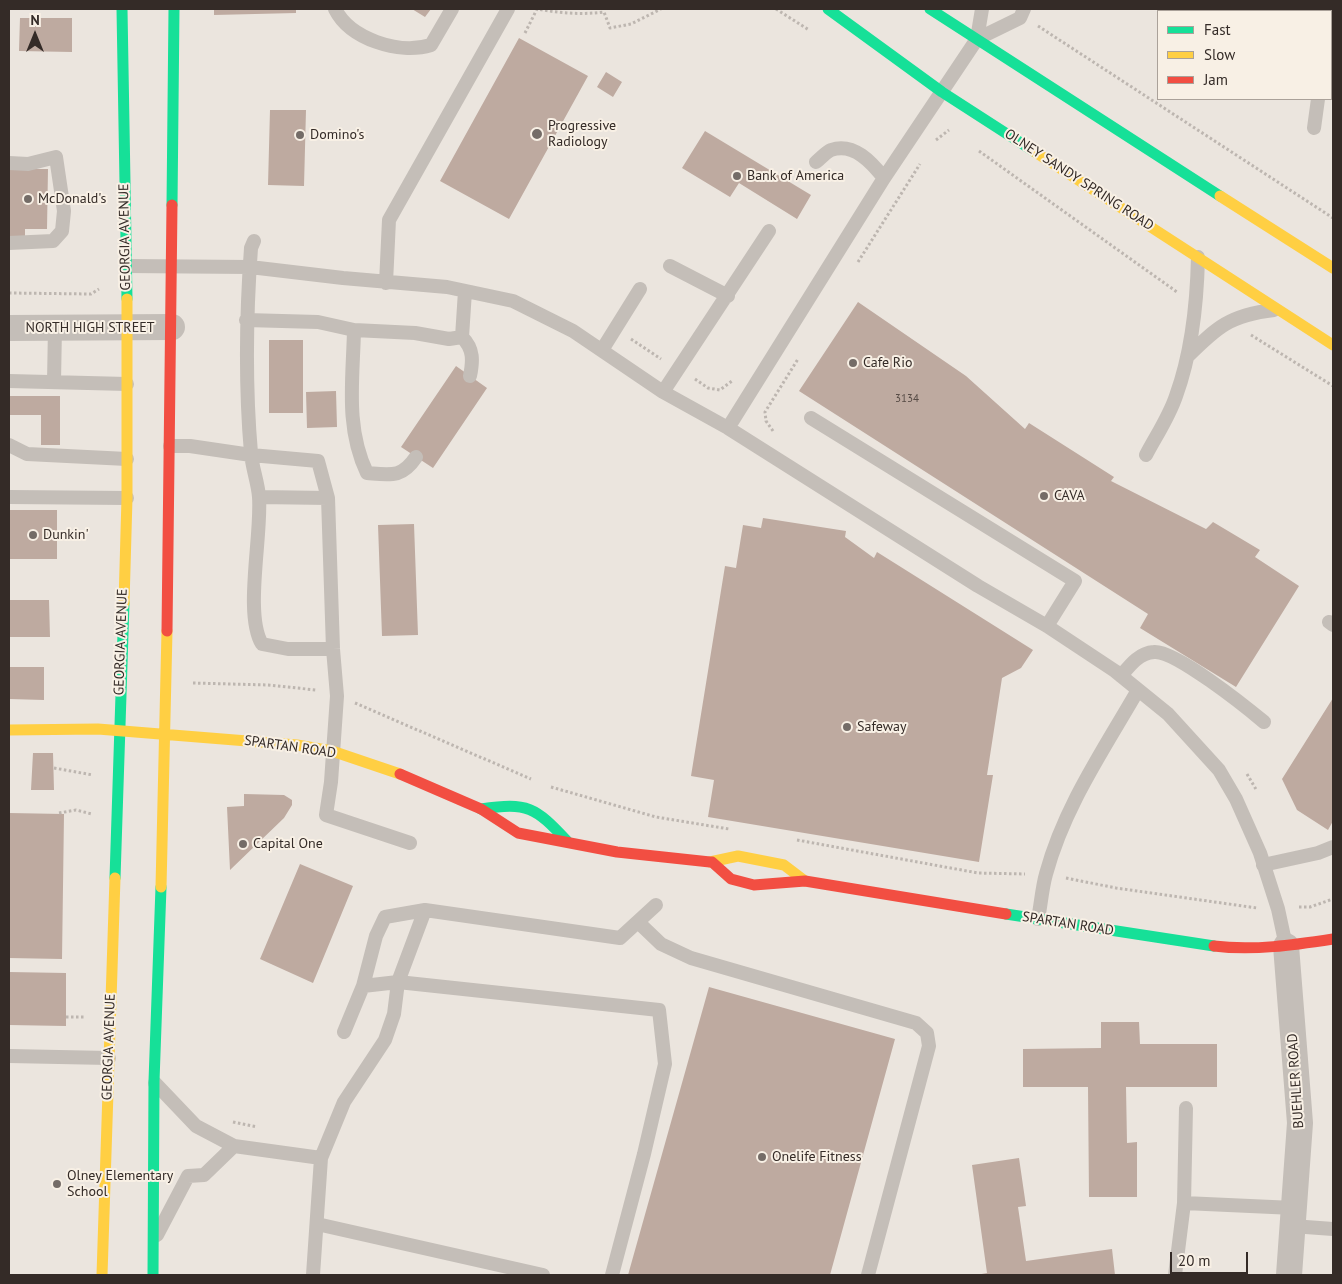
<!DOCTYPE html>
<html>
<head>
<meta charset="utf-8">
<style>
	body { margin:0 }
	#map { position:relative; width:1342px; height:1284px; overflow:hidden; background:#ebe5de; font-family:"PT Sans",sans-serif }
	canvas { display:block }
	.frame { position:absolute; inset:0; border:10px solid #342b27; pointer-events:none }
	.legend { position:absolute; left:1157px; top:10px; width:175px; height:90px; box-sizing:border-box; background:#f8f0e5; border:1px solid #aaa199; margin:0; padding:6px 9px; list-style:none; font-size:15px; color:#342b27 }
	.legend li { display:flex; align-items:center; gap:10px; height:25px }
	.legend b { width:25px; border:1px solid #aaa199 }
	.north { position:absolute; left:10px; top:10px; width:50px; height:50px; -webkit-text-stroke:4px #f8f0e5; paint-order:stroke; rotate:0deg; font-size:14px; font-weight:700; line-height:20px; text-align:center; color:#342b27 }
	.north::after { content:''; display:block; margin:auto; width:18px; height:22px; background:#342b27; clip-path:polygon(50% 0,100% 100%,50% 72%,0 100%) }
	.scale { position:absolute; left:1170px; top:1252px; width:78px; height:22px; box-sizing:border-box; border:2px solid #342b27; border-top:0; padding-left:6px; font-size:15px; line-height:18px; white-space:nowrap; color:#342b27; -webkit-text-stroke:4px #f8f0e5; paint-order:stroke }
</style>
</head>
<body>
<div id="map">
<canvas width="1342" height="1284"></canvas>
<div class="frame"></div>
<ul class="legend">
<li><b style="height:6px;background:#16e098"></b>Fast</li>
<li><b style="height:6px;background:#ffcf43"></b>Slow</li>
<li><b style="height:6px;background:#f24e42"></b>Jam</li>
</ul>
<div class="north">N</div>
<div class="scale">20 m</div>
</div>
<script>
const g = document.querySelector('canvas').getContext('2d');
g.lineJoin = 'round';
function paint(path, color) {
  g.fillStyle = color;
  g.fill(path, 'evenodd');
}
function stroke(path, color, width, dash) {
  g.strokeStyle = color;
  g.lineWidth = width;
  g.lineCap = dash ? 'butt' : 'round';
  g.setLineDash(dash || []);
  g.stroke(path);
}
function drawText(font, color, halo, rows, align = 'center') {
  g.font = font + ' "PT Sans",sans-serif';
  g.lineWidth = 4;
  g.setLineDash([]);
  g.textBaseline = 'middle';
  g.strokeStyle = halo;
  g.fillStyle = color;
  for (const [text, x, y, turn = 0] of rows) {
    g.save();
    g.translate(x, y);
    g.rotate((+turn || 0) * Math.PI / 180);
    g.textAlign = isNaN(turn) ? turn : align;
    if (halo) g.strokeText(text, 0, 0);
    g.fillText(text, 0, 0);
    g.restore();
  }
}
const building = new Path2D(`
	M214,9h82v4l-82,2z
	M412,9h19l-6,8z
	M20,18h52v34l-53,-1z
	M519,38l69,38 -79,143 -69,-38z
	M606,72l16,10 -9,15 -16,-10z
	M270,110h36l-2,76 -36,-1z
	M705,131l106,64 -14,24 -58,-36 -9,14 -48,-29z
	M9,169h39l-1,60h-22v8h-16z
	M858,302l108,74 59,53 4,-6 85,54 -3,4 95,48 7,-7 47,28 -5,7 44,29 -63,101 -96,-59 8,-14 -349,-223z
	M269,340h34v73h-34z
	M456,366l31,22 -54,80 -32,-21z
	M336,391l1,36 -30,1 -1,-36z
	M9,396h51v49h-19v-30h-32z
	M9,510h48v49h-48z
	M763,518l83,13 -1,6 29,21 3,-6 156,98 -12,18 -19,10 -15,97h6l-14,87 -271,-45 6,-37 -23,-4 34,-210 11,2 7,-43 18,3z
	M414,524l4,111 -36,1 -4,-111z
	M9,600h40l1,37h-41z
	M9,667h35v33l-35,-1z
	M1333,698v123l-5,9 -31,-20 -15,-31z
	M33,753h20l1,37h-23z
	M244,794l40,1 8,5v5l-8,13 -54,52 -3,-63 17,-1z
	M9,813l55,1 -2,145 -53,-1z
	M300,864l53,22 -40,97 -53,-24z
	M9,972l57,1v53l-57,-1z
	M709,987l186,52 -65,236h-202z
	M1101,1022h38l1,22h77v43h-91l1,56 10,-1v55h-48l-1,-110h-65v-38l78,-1z
	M1019,1158l7,48 -8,1 8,54 86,-12 3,26h-139l11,-2 -15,-108z`);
const path = new Path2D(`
	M776,9l33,21
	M1038,26l295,192
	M525,33l12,-24c22,4 44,6 67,3l6,16 21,-4 30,-15
	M936,140l13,-10
	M979,151l198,141
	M858,262l62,-98
	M9,293l82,1 8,-5
	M1251,335l82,51
	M631,339l30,20
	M695,379l13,9 12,2 12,-9
	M773,431l-7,-10 -1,-9 33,-53
	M193,683l75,2 48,5
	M355,703l176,76
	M54,768l39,7
	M1247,774l10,17
	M551,787l105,30 73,12
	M59,813l17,-3 16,4
	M797,840l181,33 47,1
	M1066,878l50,10 141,20
	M1299,907h11l23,-8
	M66,1017h19
	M233,1122l24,5`);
const lane = new Path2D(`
	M335,9c15,30 64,46 96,36l21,-36
	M977,39l43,-21 4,-9
	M1331,44l2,-4
	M1314,128l4,-29
	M816,162c4,-3 10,-10 15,-12 23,-8 41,13 53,28
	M9,163l19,1 28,-7 8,54 -2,20 -9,10 -44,2
	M254,241l-3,7c-5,69 -6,136 0,205 1,15 7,29 8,44 3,39 -15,117 3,147l26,5h45
	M126,266l124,1 93,11 104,9 66,14 60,30 90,61 65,36 250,158 69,40 68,45 53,43 51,56 17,29 24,54 18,56 8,37
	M670,266l58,30
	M386,283l3,-63 119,-211
	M465,291l-3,46c12,12 11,24 8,39
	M246,320l72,2 36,8 61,3 34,6 13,-2
	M354,330c-1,49 -9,97 13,143 24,2 35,5 49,-16
	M602,350l38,-61
	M1187,357c30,-30 43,-42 87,-47
	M9,381l118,3
	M54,382l1,-55
	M663,392l106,-161
	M811,418l264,163 -28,45
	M728,428l156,-250 93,-139 5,-30
	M9,445l18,9 100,5
	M170,446h20l61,9 67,6 10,37
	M1146,455c10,-19 23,-38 30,-59 16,-44 21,-92 22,-139
	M9,497l118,1
	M259,497l69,1 5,151 4,47 -6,86 -5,33 84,28
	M1329,622l4,3
	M1121,676c9,-11 18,-23 33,-24 21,-2 92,55 110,70
	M1263,865l55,-12 15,-6
	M1038,919c3,-15 4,-31 8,-45 18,-67 58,-125 92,-184
	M638,922l23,22 30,14 225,65 11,10 2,13 -61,229
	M363,986l35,-4 261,28 6,54 -21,90 -32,121
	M344,1032l19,-46 13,-50 9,-19 40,-7 195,28 36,-33
	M9,1056l100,2
	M155,1083l41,43 38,20 87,12 23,-56 41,-62 9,-26 4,-32 27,-72
	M1184,1203l110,5
	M317,1224l226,51
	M1292,1226l41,3
	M157,1235l31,-59 16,-1 30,-29
	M313,1275l8,-117
	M1175,1275l9,-72 2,-95`);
const street = new Path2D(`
	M9,328l163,-1
	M1286,946l14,177 -11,152`);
const fast = new Path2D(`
	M122,9l5,290
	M828,9l114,83 93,60
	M930,9l290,187
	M172,205l2,-196
	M481,809c47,-7 54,-2 86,32
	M115,878l9,-275
	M1006,914l208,32
	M153,1275l1,-194 7,-194`);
const slow = new Path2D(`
	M1035,152l298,193
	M1220,196l113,72
	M124,603l3,-105v-199
	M9,730l89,-1 199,16 35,6 68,23
	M710,862l28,-6 46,9 21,16
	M161,887l6,-256
	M102,1275l13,-397`);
const jam = new Path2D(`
	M167,631l5,-426
	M400,774l81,35 37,24 99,19 93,10
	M712,862l19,17 23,6 51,-4 201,33
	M1214,946c39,5 80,-1 119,-7`);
const markers = [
	[537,134,6,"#746c67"],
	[300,135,5,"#746c67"],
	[737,176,5,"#746c67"],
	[28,199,5,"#746c67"],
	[853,363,5,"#746c67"],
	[1044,496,5,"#746c67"],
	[33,535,5,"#746c67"],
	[847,727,5,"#746c67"],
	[243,844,5,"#746c67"],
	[762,1157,5,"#746c67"],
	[57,1184,5,"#746c67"]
];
const numberNames = [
	["3134",907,399]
];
const poiNames = [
	["Progressive",548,126],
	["Radiology",548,142],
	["Domino's",310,135],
	["Bank of America",747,176],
	["McDonald's",38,199],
	["Cafe Rio",863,363],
	["CAVA",1054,496],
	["Dunkin'",43,535],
	["Safeway",857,727],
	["Capital One",253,844],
	["Onelife Fitness",772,1157],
	["Olney Elementary",67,1176],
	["School",67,1192]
];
const streetNames = [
	["OLNEY SANDY SPRING ROAD",1079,180,33],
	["GEORGIA AVENUE",125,237,-91],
	["NORTH HIGH STREET",90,328],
	["GEORGIA AVENUE",121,642,-88],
	["SPARTAN ROAD",290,747,8],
	["SPARTAN ROAD",1068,924,9],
	["GEORGIA AVENUE",109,1047,-88],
	["BUEHLER ROAD",1296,1081,-94]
];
paint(building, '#beaaa0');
stroke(path, '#bdb6b0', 3, [2.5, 2.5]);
stroke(lane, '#c4beb8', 14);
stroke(street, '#c4beb8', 26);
stroke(fast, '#16e098', 11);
stroke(slow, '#ffcf43', 11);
stroke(jam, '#f24e42', 11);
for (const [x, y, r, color] of markers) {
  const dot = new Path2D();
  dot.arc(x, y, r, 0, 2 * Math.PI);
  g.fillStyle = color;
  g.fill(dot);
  stroke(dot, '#f8f0e5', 2);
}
drawText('11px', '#564b45', null, numberNames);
drawText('14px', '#342b27', '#f8f0e5', poiNames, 'left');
drawText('14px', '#342b27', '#f8f0e5', streetNames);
</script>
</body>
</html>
